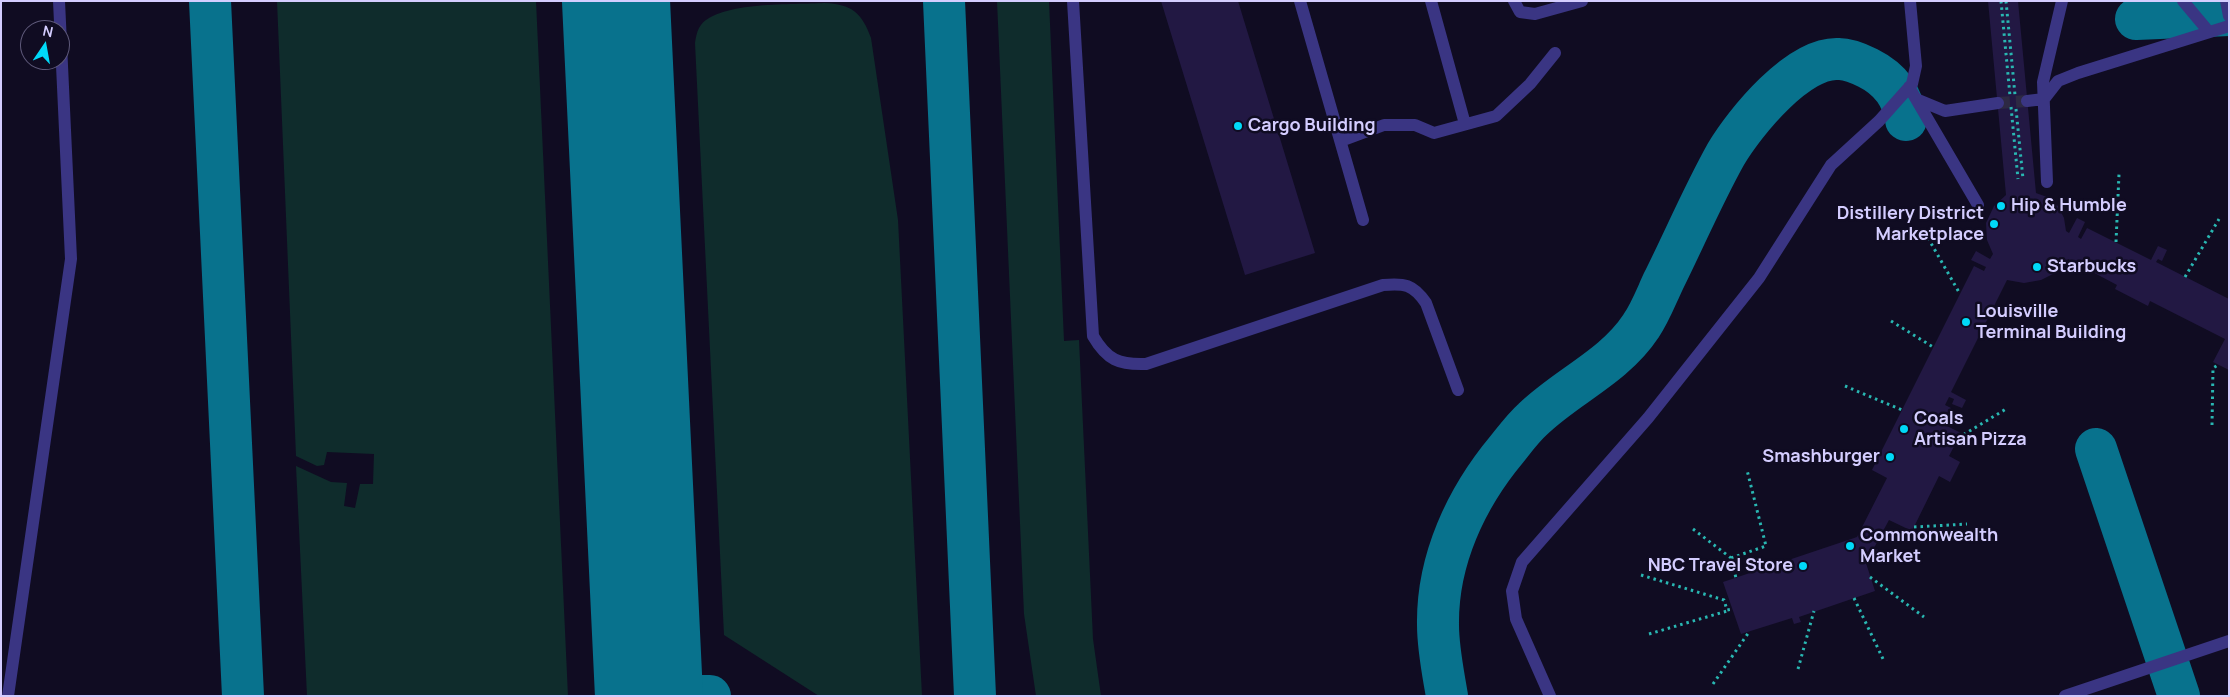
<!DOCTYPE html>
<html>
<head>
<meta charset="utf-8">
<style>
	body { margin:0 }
	#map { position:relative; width:2230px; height:697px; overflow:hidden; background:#100c22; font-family:Manrope,sans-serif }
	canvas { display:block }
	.frame { position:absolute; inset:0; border:2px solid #d4cdff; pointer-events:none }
	.north { position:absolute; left:20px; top:20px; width:50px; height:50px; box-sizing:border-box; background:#100c22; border:1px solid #5e597a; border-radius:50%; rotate:12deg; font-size:14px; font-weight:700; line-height:20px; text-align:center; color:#d4cdff }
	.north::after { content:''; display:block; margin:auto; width:18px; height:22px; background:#00d9f8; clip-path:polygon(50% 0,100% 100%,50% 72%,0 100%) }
</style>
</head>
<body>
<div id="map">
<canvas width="2230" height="697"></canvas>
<div class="frame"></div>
<div class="north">N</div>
</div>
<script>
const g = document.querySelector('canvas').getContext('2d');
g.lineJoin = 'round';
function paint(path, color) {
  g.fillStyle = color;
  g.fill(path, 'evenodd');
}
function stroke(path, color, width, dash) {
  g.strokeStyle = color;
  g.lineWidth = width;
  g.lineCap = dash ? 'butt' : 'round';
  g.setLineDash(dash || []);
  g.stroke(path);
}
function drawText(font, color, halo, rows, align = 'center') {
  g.font = font + ' Manrope,sans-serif';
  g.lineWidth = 5;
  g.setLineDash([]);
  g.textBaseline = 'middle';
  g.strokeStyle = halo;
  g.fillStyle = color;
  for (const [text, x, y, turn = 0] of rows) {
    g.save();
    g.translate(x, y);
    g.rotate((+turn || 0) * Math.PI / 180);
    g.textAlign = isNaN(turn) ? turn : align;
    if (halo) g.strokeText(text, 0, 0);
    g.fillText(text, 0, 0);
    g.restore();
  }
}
const green = new Path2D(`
	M277,1h259l32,695h-261l-11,-230 35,16 16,1 -3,23 11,2 5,-24h13l1,-30 -47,-2 -3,13 -7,1 -21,-10z
	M997,1h52l15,340 15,-1 14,299 8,57h-65l-12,-82z
	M824,3c28,1 38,10 47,35l27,182 24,476h-103l-95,-61 -29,-592c1,-6 2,-13 6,-18 19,-24 93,-20 123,-22z`);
const taxiway = new Path2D(`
	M210,1l33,695
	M944,1l31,695
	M2136,19l93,-4
	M625,189l-5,-152 3,-29 3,-7
	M2096,449l83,247
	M692,696h18
	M1447,696c-4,-24 -9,-47 -9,-71 -1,-65 28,-127 69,-176 8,-10 16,-21 26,-30 34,-33 81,-52 108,-93 9,-13 15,-29 22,-44 21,-42 40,-87 63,-128 19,-32 73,-98 113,-95 9,0 21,5 29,9 22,11 35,28 38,52`);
const runway = new Path2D(`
	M616,1l33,695`);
const building = new Path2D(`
	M1161,1h77l77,252 -70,22z
	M1988,1h30l18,192 11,4 11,9 6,12 2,13 3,2 8,-15 8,4 -7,15 3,2 6,-11 64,32 7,-14 9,4 -5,11 -4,-2 -2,3 73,37v71l-16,-8 12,-23 -75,-38 -2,5 -33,-17 2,-4 -49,-26 -11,13 -16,8 -17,3 -17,-3 -56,112 15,8 -4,8 -10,-4 2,-5 -5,-2 -4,8 6,3 -8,16 18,9 -12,23 11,6 -10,20 -11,-6 -27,55 -23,-11 -15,28 15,7 -5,9 -10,-5 2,-4 -5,-2 -5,10 9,28 -76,26 2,5 -7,2 -2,-6 -51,16 -18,-52 134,-45 30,-59 -15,-8 102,-204 10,5 2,-4 -15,-7 5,-9 14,8 3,-5 -6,-14 -1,-17 8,-17 12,-11z`);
const minorTunnel = new Path2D(`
	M1998,103l29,-2`);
const path = new Path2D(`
	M2001,1l9,95
	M2006,1l9,94
	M2011,107l7,72
	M2016,109l7,70
	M1928,238l32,56
	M2116,242l3,-68
	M2185,277l34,-58
	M1891,321l42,26
	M1845,386l57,24
	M2212,425l1,-57 5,-3
	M1958,438l48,-29
	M1914,527l53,-3
	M1693,529l38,29 5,20
	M1731,558l35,-12 -19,-76
	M1641,575l83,25 3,10 6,-1
	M1870,577l54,40
	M1854,598l29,61
	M1649,634l78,-23
	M1798,669l16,-58
	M1713,684l36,-52`);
const minor = new Path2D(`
	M1073,1l20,335c14,24 26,29 53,28l237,-79c21,-2 30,-1 43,18l32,87
	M1300,1l63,219
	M1431,1l34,123
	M1514,1l6,11 15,2 47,-13
	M2183,1l26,31
	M2226,1l3,15
	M1909,87l69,118
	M1916,99l29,12 53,-8
	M2027,101l17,-2 14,-18 20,-8 151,-47
	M1341,141l43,-16h31l19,8 62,-17 34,-32 25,-31
	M2047,182l-4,-100 19,-81
	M8,696l63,-437 -12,-258
	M1550,696l-34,-77 -4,-28 10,-29 126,-144 111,-140 72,-113 48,-44 33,-37 4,-18 -6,-65
	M2065,696l164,-55`);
const markers = [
	[1238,126,5,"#00d9f8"],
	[2001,206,5,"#00d9f8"],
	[1994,224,5,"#00d9f8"],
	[2037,267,5,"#00d9f8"],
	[1966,322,5,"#00d9f8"],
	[1904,429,5,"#00d9f8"],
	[1890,457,5,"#00d9f8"],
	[1850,546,5,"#00d9f8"],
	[1803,566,5,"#00d9f8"]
];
const poiNames = [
	["Cargo Building",1248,126],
	["Hip & Humble",2011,206],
	["Distillery District",1984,214,"right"],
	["Marketplace",1984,235,"right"],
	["Starbucks",2047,267],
	["Louisville",1976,312],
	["Terminal Building",1976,333],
	["Coals",1914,419],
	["Artisan Pizza",1914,440],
	["Smashburger",1880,457,"right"],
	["Commonwealth",1860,536],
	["Market",1860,557],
	["NBC Travel Store",1793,566,"right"]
];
paint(green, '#0f2c2c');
stroke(taxiway, '#08728d', 42);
stroke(runway, '#08728d', 108);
paint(building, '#221843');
stroke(minorTunnel, '#2d2943', 12, [12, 6]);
stroke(path, '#29b7b2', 3, [2.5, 4]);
stroke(minor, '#3a3583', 12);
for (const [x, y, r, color] of markers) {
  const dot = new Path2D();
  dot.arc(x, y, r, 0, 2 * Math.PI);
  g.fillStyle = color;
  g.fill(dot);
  stroke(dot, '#100c22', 2);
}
drawText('bold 18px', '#d4cdff', '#100c22', poiNames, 'left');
</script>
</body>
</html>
